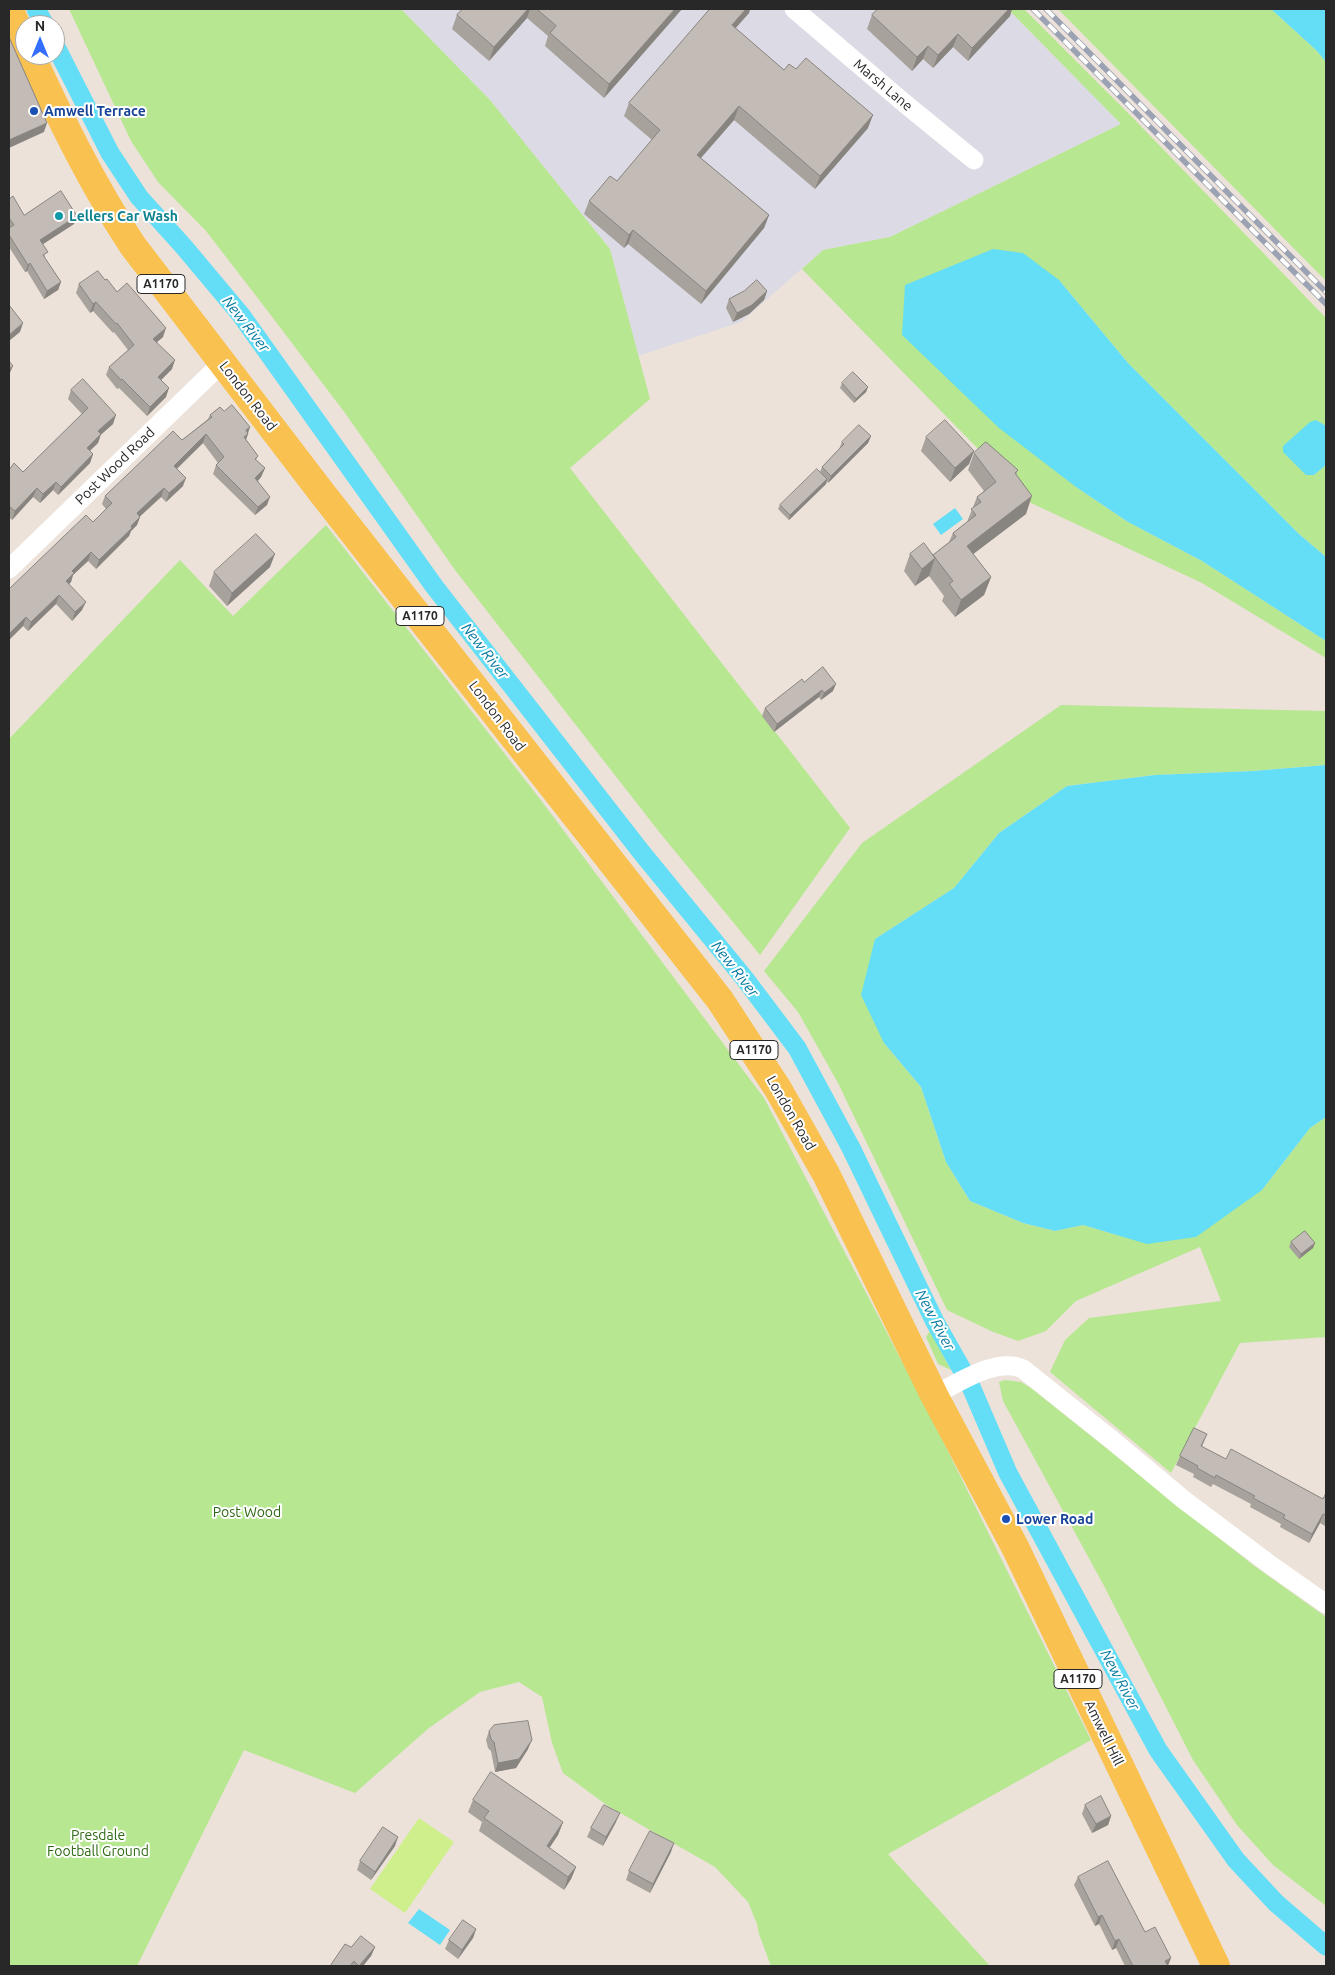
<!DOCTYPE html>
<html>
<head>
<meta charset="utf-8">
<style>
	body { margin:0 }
	#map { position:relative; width:1335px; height:1975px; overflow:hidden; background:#ece2d9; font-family:Ubuntu,sans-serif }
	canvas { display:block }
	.frame { position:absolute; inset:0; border:10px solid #282828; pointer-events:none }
	.north { position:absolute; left:15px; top:15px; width:50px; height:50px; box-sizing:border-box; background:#fff; border:1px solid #a9a9a9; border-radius:50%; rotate:0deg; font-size:14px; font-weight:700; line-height:20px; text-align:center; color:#282828 }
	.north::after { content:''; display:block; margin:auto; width:18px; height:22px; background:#336eff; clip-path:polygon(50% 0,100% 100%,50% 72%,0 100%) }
</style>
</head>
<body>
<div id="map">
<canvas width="1335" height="1975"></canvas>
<div class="frame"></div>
<div class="north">N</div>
</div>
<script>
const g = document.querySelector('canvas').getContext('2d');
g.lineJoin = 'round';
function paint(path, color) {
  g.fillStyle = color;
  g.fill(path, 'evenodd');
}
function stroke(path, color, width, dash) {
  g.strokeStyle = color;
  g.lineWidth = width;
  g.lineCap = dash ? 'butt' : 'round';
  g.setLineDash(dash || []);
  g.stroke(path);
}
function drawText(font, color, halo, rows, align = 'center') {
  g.font = font + ' Ubuntu,sans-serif';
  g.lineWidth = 4;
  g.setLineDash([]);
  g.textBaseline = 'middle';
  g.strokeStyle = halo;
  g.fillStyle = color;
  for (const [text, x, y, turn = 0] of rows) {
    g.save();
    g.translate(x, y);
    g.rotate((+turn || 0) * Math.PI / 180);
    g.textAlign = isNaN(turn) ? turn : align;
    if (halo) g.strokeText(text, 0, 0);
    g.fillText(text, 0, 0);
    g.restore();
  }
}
const industrial = new Path2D(`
	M401,9h607l113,115 -231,113 -67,13 -82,72 -103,34 -28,-107 -120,-149z`);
const green = new Path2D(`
	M69,9h332l89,91 120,149 40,150 -80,69 280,360 -90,127 -100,-122 -205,-263 -110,-157 -85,-112 -54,-70 -48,-49 -27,-41z
	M1008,9h16l110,110 192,199v108l-10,-6 -2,55 12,-10v92l-27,-23 -171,-171 -69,-83 17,207 52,35 74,39 124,80v17l-124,-75 -171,-80 -229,-234 21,-19 67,-13 231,-113z
	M1058,9h213l45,41 10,12v219z
	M326,525l214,274 224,299 165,315 162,327 -203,114 102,112h-219l-12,-32 -2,-10 -9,-22 -33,-35 -107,-61 -45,-33 -11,-30 -10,-46 -23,-15 -39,10 -51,36 -74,65 -111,-43 -107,216h-128v-1227l171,-179 53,56z
	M1061,705l265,6v54l-73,6 -98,4 -88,11 -68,47 -45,55 -79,51 9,104 37,44 25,75 24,39 53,22 32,8 28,-6 34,10 145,-45 48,-62 16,-11v220l-86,6 -69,130 -121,-101 15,-32 24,-22 132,-17 -21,-54 -124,54 -30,30 -28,10 -27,-10 -44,-21 -109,-227 -40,-71 -34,-41 98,-128z
	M930,1331l21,39 -13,-6 -12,-27z
	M1005,1380l16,2 10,6 222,177 73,52v289l-53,-41 -36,-40 -44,-65 -90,-176 -100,-183 -4,-19z`);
const pitch = new Path2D(`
	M419,1818l35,24 -49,71 -35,-24z`);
const water = new Path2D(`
	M1271,9h55v53l-10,-12z
	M993,249l30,4 36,27 69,83 171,171 27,23v84l-124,-80 -74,-39 -52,-35 -77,-59 -97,-93 3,-50z
	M1316,420l10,6v39l-12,10h-8l-23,-23v-6l27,-24z
	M955,508l8,11 -22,16 -8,-11z
	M1326,765v352l-16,11 -48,62 -66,47 -49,7 -64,-19 -28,6 -32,-8 -53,-22 -24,-39 -25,-75 -37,-44 -23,-48 14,-56 79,-51 45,-55 68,-47 88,-11 98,-4z
	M419,1909l31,21 -10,15 -32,-22z`);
const canal = new Path2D(`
	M36,9l9,16
	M55,45l55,108 29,44 45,50 57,68 193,271 208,267 103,126 52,69 54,100 84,174 34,60 39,91 150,277 78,110 40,43 50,43`);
const street = new Path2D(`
	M794,9l109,93 71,58
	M9,569l213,-206
	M934,1395c23,-11 63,-39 89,-26l89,71 72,60 88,66 54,38`);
const primary = new Path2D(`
	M9,9l16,34
	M31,55c30,65 62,131 102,191l189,247 398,507 58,89 48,85 108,221 81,152 201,419`);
const rail = new Path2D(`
	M1033,9l293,295
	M1046,9l280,283`);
const wall = new Path2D(`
	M463,9h219l-78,89 -59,-52 3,-10 -21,-18 -38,43 -37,-32 5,-14z
	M710,9h40l-1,4 -14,15 49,42 84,58 -53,61 -81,-69 -33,38 68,57 -5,13 -63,76 -73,-60 -4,4 -40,-34 5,-13 28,-20 35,-41 -28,-24 5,-13z
	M878,9h134l-2,7 -42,45 -15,-14 -20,21 -10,-9 -11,12 -45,-42 5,-14z
	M9,199l15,16 53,1 -3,8 -31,20 2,14 16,24 -3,8 -14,9 -17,-28 -2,1 -16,-25z
	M105,280l58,57 -6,5 15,27 -11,11 5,17 -19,19 -28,-28 -2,1 -11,-14 3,-8 19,-17 -14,-18 -1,1 -20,-22 -3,2 -14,-20 3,-9z
	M767,291l-3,9 -15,14 -16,8 -7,-14 3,-9z
	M842,383l26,4 -2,5 -12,11 -14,-15z
	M71,390l42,34 -12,10 -3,9 -8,8 3,3 -3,9 -32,32 -5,-5 -13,13 -7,-6 -21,23 -3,-3v-47l14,2 59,-58 -14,-15z
	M224,411l26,16 -4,13 12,16 -2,4 9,8 -4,9 -3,4 9,24 -12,10 -42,-41 3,-9 2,-2 -15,-20 -26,26 6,17 -17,16 -5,-5 -11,10 -10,9 -3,9 -6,6 -2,5 -33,33 -8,-8 -15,14 -2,7 -2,2 13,26 -10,11 -16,-17 -28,27 -5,-5 -14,14 84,-118 13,-13 -4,-5 3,-8 77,-56 26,-21 2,-4z
	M871,436l-3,7 -40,40 -1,-2 -1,3 -37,36 -11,-11 2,-4 40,-33 2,-5 17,-18 3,-7z
	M926,437l48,14 -5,13 -19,18 -29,-31z
	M974,453l44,17 -2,5 10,39 -53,40 18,23 -7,18 -29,22 -13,-16 2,-5 -15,-20 -14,10 -11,-15 6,-17 23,1 16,-13 4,-9 14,-11 10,-25 7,-6 -16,-21z
	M270,567l-43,39 -18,-20 5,-14z
	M804,682l29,9 -12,9 -2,-3 -45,35 -12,-16 3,-8z
	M1291,1242l24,1 -2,5 -14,11 -10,-12z
	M1207,1434l-5,13 24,12 97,40 3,-6v31l-1,2 -5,-3 -11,20 -29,-16 1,-3 -31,-17 1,-3 -38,-20 -2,3 -18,-10 1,-3 -18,-9 4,-9z
	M489,1731l39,18 -12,19 -21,4 -4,-21 -3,-3 -2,-8z
	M473,1800l90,22 -5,13 -9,13 27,19 -5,12 -7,11 -85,-59 3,-9 -14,-10z
	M1085,1805l26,11 -3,9 -16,8 -10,-19z
	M616,1822l-13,24 -16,-9 4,-9z
	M395,1846l-24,34 -14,-10 3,-9z
	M671,1852l-21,41 -24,-13 3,-9z
	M1078,1877l67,55 23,34h-43l-9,-18 -4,2 -13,-26 -4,2 -21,-41z
	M476,1929l-3,9 -15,21 -13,-10 4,-9z
	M351,1947h24l-4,9 -8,10h-33z`);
const shadedWall = new Path2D(`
	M528,9h2l-3,9 -38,43 5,-14z
	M675,9h7l-78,89 5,-14z
	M746,9h4l-1,4 -22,25 5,-13z
	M1009,9h3l-2,7 -42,45 4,-13z
	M958,34l-5,13 -20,21 5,-13z
	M928,46l-5,13 -11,12 5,-14z
	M739,106l-5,14 -42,48 5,-13z
	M873,115l-5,13 -53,61 5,-13z
	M47,123l-3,9 -35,16v-8z
	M769,215l-5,13 -63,76 5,-13z
	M77,216l-3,8 -37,24 3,-8z
	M633,230l-5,14 -4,4 5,-13z
	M30,263l-3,8 -2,1 3,-7z
	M61,282l-3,8 -14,9 3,-8z
	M767,291l-3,9 -15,14 -16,8 4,-9z
	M96,302l-3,9 -3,2 3,-9z
	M23,323l-3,9 -11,9v-6z
	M166,328l-3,9 -13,11 3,-9z
	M175,360l-3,9 -17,17 3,-9z
	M13,366l-4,9v-6z
	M868,387l-2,5 -12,11 2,-4z
	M169,388l-3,9 -19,19 3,-9z
	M116,415l-3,9 -18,16 3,-9z
	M250,427l-3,8 1,-1 -3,8 -4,4 5,-16z
	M101,434l-3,9 -14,13 3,-8z
	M206,434l-3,9 -32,31 3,-8z
	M871,436l-3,7 -40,40 3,-7z
	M974,451l-5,13 -19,18 5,-14z
	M93,454l-3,9 -32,32 3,-8z
	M265,468l-4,9 -9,10 3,-9z
	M186,478l-3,8 -17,16 3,-9z
	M827,479l-1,5 -37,36 1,-5z
	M56,482l-3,8 -13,13 3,-9z
	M37,488l-4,9 -21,23 3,-9z
	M164,488l-3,9 -27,25 3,-9z
	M1032,496l-6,18 -66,50 7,-18z
	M270,497l-3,8 -12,10 3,-8z
	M140,517l-3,8 -6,6 -2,5 -33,33 3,-9z
	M91,552l-3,9 -15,14 -2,7 -8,8 3,-9 6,-10z
	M275,554l-5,13 -43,39 5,-13z
	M935,558l-6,18 -14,10 7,-17z
	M991,577l-7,18 -29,22 6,-17z
	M59,595l-3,9 -28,27 3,-9z
	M86,602l-4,8 -10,11 3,-9z
	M26,617l-3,9 -14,14v-6z
	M836,684l-3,7 -12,9 3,-7z
	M822,690l-3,7 -45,35 3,-8z
	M1315,1243l-2,5 -14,11 2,-5z
	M1323,1514l-3,9 -11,20 3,-9z
	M532,1740l-4,9 -12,19 -21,4 3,-9z
	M620,1813l-4,9 -13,24 3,-9z
	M1111,1816l-3,9 -16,8 4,-9z
	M563,1822l-5,13 -16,24 5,-13z
	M398,1837l-3,9 -24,34 4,-8z
	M674,1843l-3,9 -21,41 3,-9z
	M576,1867l-5,12 -7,11 4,-13z
	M1102,1915l-3,9 -4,2 3,-9z
	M476,1929l-3,9 -15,21 4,-9z
	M1119,1939l-3,9 -4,2 3,-9z
	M375,1947l-4,9 -8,10h-4z
	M1171,1958l-3,8h-5l2,-5z`);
const building = new Path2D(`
	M463,9h65l-34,38 -37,-32z
	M537,9h138l-66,75 -59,-51 6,-7z
	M710,9h36l-14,16 52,45 5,-6 7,5 10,-11 67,57 -53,61 -81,-70 -42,49 72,60 -63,76 -73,-61 -4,5 -40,-34 21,-25 7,5 43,-51 -31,-27z
	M878,9h131l-37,39 -14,-14 -20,21 -10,-9 -11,11 -45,-42z
	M9,37l38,86 -38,17z
	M61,191l16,25 -37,24 8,12 -5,3 18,27 -14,9 -17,-28 -2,2 -19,-30v-7l5,-3 -5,-7v-19l4,-3 11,19z
	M98,271l7,9 2,-1 10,13 10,-9 39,45 -13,11 22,21 -17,17 11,11 -19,19 -28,-28 -1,1 -12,-13 25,-22 -17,-22 -1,1 -20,-22 -3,2 -14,-20z
	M757,280l10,11 -15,14 -15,8 -8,-14 15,-8z
	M9,305l14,18 -14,12z
	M9,361l4,5 -4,3z
	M853,372l15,15 -12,12 -14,-16z
	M83,379l33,36 -18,16 3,3 -14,14 6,6 -32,33 -5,-5 -13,12 -6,-6 -22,23 -5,-4 -1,2v-39l5,-7 9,9 65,-64 -17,-18z
	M232,405l18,22 -4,3 2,4 -4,3 14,19 -3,3 10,9 -10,10 15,19 -12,10 -42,-42 8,-8 -18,-23 -32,32 12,12 -17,15 -5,-5 -11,10 -16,15 3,4 -9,9 1,2 -33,32 -8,-8 -19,19 2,2 -8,8 20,21 -11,10 -16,-17 -28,27 -5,-5 -17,17v-45l77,-74 7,7 19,-19 -7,-7 68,-65 9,9 30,-23 -2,-2 10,-8 4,4z
	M945,420l29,31 -19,17 -29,-31z
	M859,425l12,11 -40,40 -9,-9 22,-23 -2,-2z
	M986,442l32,28 -3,3 17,23 -65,50 24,31 -30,23 -12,-16 4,-3 -20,-26 23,-18 -3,-4 23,-18 -5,-6 10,-7 -4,-5 19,-15 -22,-29z
	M817,469l10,10 -37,36 -10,-10z
	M256,534l19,20 -43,39 -18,-21z
	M924,543l11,15 -13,11 -12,-15z
	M823,667l13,17 -12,9 -2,-3 -45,34 -12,-16 37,-29 2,3z
	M1305,1231l10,12 -14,11 -10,-12z
	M1194,1428l13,6 -6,12 25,13 5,-10 92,50 3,-6v22l-3,-1 -11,20 -29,-16 2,-3 -32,-17 2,-2 -39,-21 -1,3 -18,-10 1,-2 -18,-10z
	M528,1721l4,19 -13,19 -21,4 -4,-21 -3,-3 -2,-8 5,-6z
	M491,1772l72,50 -16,24 29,21 -8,10 -84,-59 5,-7 -16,-11z
	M1101,1796l10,20 -15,8 -11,-19z
	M604,1805l16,8 -14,24 -15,-9z
	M383,1827l15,10 -23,35 -15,-11z
	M650,1831l24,12 -21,41 -24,-13z
	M1108,1861l37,71 10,-5 16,31 -6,3 3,5h-35l-14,-27 -4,2 -13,-26 -4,2 -20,-40z
	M463,1920l13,9 -14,21 -13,-10z
	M361,1936l14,11 -16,19 -5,-5 -4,5h-20l15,-22 6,3z`);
const markers = [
	[34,111,5,"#1a4fb4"],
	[59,216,5,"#0f9aa8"],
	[1006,1519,5,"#1a4fb4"]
];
const shields = [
	[161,284,48],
	[420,616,48],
	[754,1050,48],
	[1078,1679,48]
];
const shieldNames = [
	["A1170",161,284],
	["A1170",420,616],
	["A1170",754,1050],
	["A1170",1078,1679]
];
const streetNames = [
	["Marsh Lane",883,85,40],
	["London Road",248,396,52],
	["Post Wood Road",115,466,-44],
	["London Road",497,716,53],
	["London Road",791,1113,60],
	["Amwell Hill",1104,1733,64]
];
const transitNames = [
	["Amwell Terrace",44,111],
	["Lower Road",1016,1519]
];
const cultureNames = [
	["Lellers Car Wash",69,216]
];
const parkNames = [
	["Post Wood",247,1512],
	["Presdale",98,1835],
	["Football Ground",98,1851]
];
const waterNames = [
	["New River",246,324,52],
	["New River",485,651,52],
	["New River",735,969,52],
	["New River",935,1320,62],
	["New River",1120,1680,62]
];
paint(industrial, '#dcdae4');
paint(green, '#b7e791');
paint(pitch, '#cfef8c');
paint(water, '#64def6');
stroke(canal, '#64def6', 19);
stroke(street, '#fff', 19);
stroke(primary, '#f9c150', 28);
stroke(rail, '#9ba2b4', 5.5);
stroke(rail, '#fff', 4, [11]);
paint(wall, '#a8a29d');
paint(shadedWall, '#88847f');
paint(building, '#c3bcb6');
stroke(building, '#88847f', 1);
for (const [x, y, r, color] of markers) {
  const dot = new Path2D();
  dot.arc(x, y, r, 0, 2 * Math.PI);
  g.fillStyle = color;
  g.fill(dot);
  stroke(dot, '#fff', 2);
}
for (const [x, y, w] of shields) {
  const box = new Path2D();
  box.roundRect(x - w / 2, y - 9.5, w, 19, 4);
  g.fillStyle = '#fff';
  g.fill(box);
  stroke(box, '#282828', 1);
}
drawText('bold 12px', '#282828', null, shieldNames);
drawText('14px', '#282828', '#fff', streetNames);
drawText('bold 14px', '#164399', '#fff', transitNames, 'left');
drawText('bold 14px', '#0d838f', '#fff', cultureNames, 'left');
drawText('14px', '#2f6915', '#fff', parkNames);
drawText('italic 15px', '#057aa0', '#fff', waterNames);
</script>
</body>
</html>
